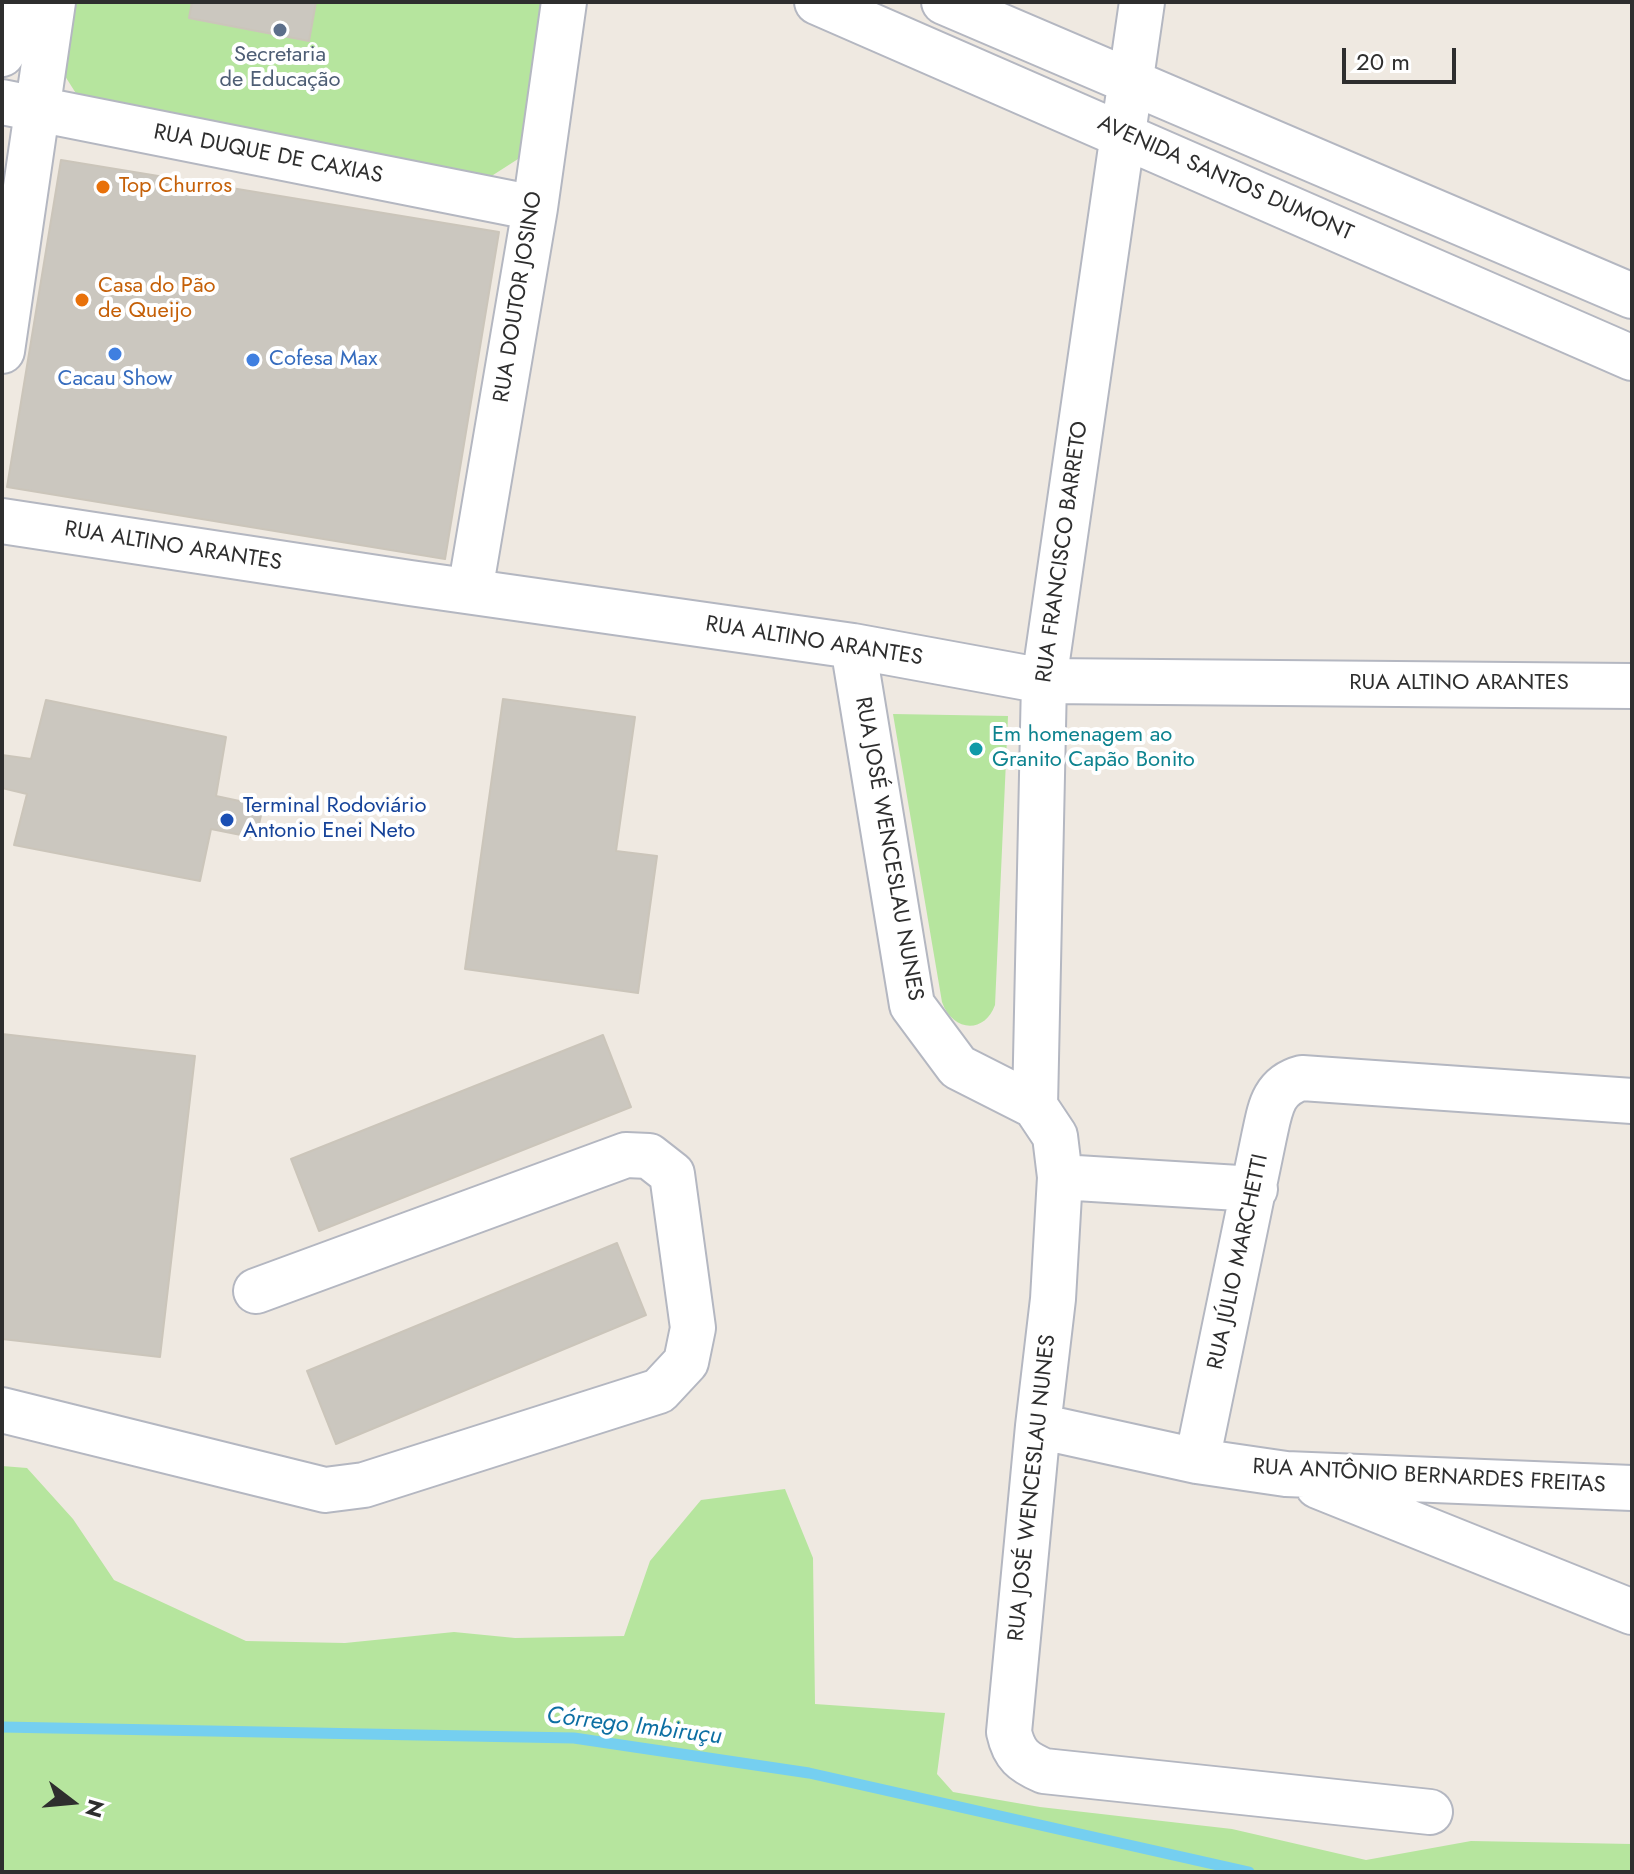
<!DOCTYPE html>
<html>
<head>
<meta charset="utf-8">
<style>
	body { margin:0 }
	#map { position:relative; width:1634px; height:1874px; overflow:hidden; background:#efe9e1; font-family:Jost,sans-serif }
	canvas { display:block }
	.frame { position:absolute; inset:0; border:4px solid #2e2e2e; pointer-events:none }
	.north { position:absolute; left:32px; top:1762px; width:80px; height:80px; -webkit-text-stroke:6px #fff; paint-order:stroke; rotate:106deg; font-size:22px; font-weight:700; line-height:32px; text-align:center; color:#2e2e2e }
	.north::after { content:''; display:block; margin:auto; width:28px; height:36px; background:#2e2e2e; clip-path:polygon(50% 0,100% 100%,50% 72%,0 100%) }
	.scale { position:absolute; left:1342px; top:48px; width:114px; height:36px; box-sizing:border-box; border:4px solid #2e2e2e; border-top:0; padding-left:10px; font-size:24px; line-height:28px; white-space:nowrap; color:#2e2e2e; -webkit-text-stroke:6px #fff; paint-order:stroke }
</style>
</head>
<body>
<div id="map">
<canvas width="1634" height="1874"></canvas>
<div class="frame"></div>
<div class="north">N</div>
<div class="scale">20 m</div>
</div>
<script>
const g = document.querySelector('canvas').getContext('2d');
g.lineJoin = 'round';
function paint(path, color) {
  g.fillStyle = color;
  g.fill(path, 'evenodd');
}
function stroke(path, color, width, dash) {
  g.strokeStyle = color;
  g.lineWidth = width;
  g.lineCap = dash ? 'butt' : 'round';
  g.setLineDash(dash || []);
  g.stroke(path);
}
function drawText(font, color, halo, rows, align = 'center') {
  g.font = font + ' Jost,sans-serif';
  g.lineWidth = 8;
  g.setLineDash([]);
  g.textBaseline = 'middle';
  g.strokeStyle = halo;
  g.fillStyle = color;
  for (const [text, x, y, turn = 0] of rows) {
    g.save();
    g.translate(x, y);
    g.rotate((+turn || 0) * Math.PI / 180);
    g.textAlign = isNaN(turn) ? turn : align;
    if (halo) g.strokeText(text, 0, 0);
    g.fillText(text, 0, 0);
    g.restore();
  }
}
const green = new Path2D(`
	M70,2h483l-22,139 -13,18 -28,18 -413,-82 -19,-30z
	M893,714l115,2 -13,289c-11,30 -43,26 -53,-3z
	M2,1466l25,2 46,51 41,61 132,61 99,2 109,-11 61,6 109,-2 26,-75 51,-61 84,-11 28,69 2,146 130,9 -8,61 16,18 87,15 192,22 134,31 105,-19 161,3v28h-1630z`);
const stream = new Path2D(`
	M2,1727l572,11 235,35 440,99`);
const building = new Path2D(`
	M192,2h124l-7,39 -120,-23z
	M61,160l438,72 -54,327 -438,-72z
	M503,699l132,18 -19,134 41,5 -19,137 -173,-24z
	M46,700l180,37 -10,59 47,10 -7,32 -45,-9 -11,52 -186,-36 13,-51 -25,-6v-33l29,4z
	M2,1034l193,22 -35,301 -158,-18z
	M603,1035l28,72 -312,124 -28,-72z
	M617,1243l29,72 -310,129 -29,-73z`);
const minor = new Path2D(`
	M817,2l815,356
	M944,2l688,294
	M2,54l9,-52
	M2,102l533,106
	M2,351l51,-349
	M2,521l408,62 443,63 191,35 588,5
	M470,591l65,-383 29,-206
	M853,646l59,359 46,62 77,39 20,30 5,41 -7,122 -15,127 -29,306c5,23 14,30 35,39l386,41
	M1035,1106l9,-425 98,-679
	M1060,1177l195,12
	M2,1410l323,80 39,-5 295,-94 27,-29 7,-34 -21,-154 -23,-18 -23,-1 -370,136
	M1038,1426l159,35 89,13 346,14
	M1197,1461l67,-324c6,-27 8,-51 38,-59l330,23
	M1318,1486l314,126`);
const markers = [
	[280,30,8,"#5c6f8a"],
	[103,187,8,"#e8710a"],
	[82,300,8,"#e8710a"],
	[115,354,8,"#3f7fe0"],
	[253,360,8,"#3f7fe0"],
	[976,749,8,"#0f9aa8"],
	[227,820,8,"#1a4fb4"]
];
const serviceNames = [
	["Secretaria",280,56],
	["de Educação",280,81]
];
const streetNames = [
	["RUA DUQUE DE CAXIAS",268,155,11],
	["AVENIDA SANTOS DUMONT",1225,179,24],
	["RUA DOUTOR JOSINO",519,297,-81],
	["RUA ALTINO ARANTES",173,547,9],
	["RUA FRANCISCO BARRETO",1063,552,-82],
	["RUA ALTINO ARANTES",814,642,9],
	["RUA ALTINO ARANTES",1459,684],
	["RUA JOSÉ WENCESLAU NUNES",888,849,80],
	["RUA JÚLIO MARCHETTI",1239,1262,-78],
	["RUA ANTÔNIO BERNARDES FREITAS",1429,1477,3],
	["RUA JOSÉ WENCESLAU NUNES",1033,1488,-84]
];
const foodNames = [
	["Top Churros",119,187],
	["Casa do Pão",98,287],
	["de Queijo",98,312]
];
const shopNames = [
	["Cofesa Max",269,360],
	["Cacau Show",115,380,"center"]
];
const cultureNames = [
	["Em homenagem ao",992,736],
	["Granito Capão Bonito",992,761]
];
const transitNames = [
	["Terminal Rodoviário",243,807],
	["Antonio Enei Neto",243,832]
];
const waterNames = [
	["Córrego Imbiruçu",634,1727,7]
];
paint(green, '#b6e59e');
stroke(stream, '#75cff0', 11);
paint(building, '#cbc7bf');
stroke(building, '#cbc5ba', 2);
stroke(minor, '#b4b7c1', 48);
stroke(minor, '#fff', 44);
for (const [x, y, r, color] of markers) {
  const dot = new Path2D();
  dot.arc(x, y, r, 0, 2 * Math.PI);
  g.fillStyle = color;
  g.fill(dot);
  stroke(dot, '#fff', 3);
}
drawText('22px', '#4e5e75', '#fff', serviceNames);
drawText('22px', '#2e2e2e', '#fff', streetNames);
drawText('22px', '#c56008', '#fff', foodNames, 'left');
drawText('22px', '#366cbe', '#fff', shopNames, 'left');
drawText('22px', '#0d838f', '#fff', cultureNames, 'left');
drawText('22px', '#164399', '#fff', transitNames, 'left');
drawText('italic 24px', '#0d6fa3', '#fff', waterNames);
</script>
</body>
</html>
